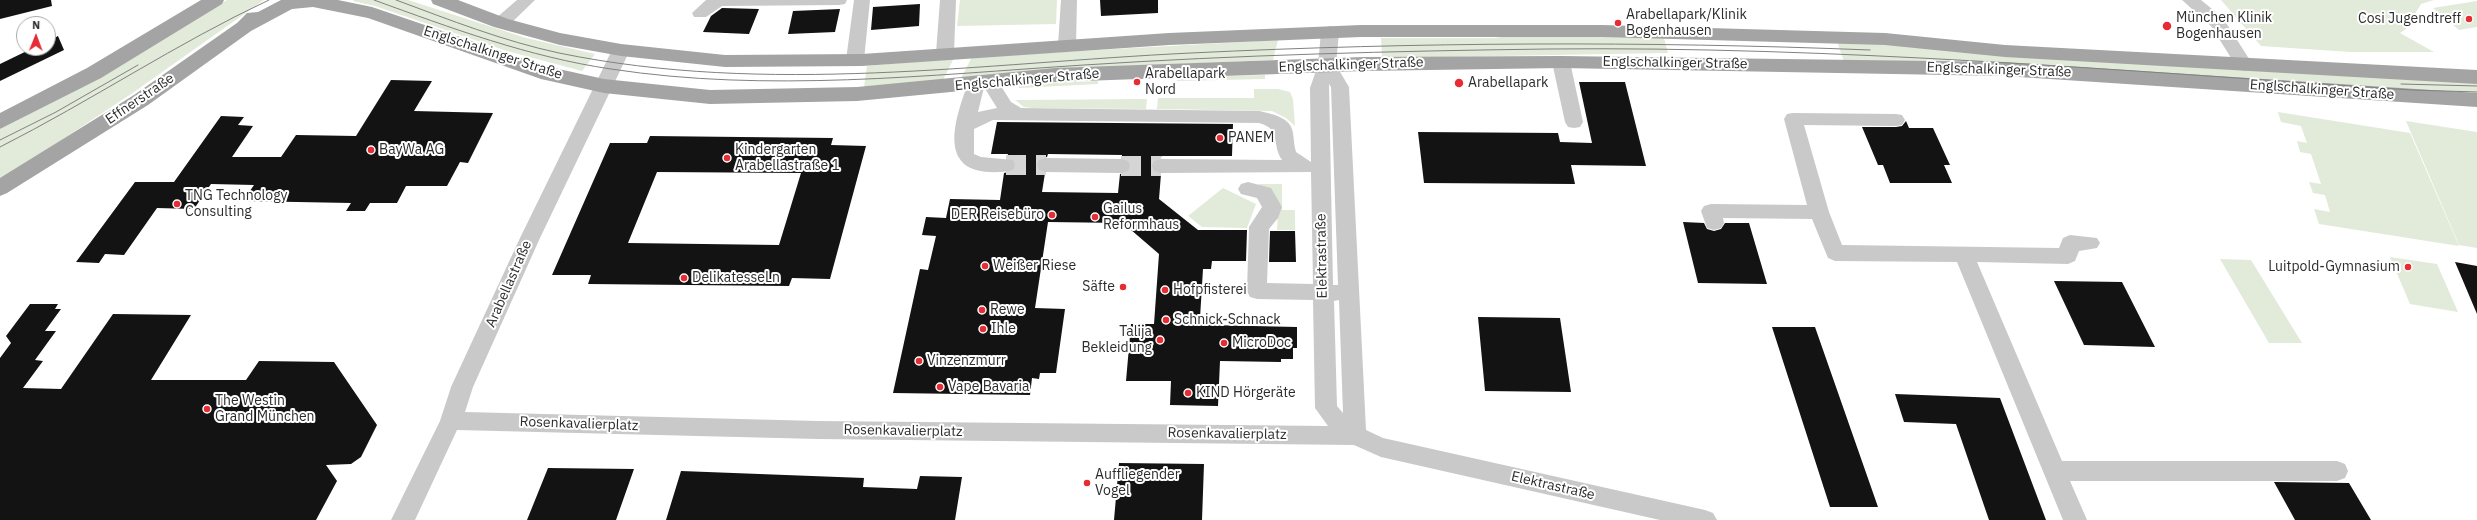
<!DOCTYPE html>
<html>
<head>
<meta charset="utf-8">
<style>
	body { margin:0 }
	#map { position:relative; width:2477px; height:520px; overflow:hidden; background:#fff; font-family:"IBM Plex Sans",sans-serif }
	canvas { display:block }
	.north { position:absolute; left:16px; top:16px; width:40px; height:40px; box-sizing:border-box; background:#fff; border:1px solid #ababab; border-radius:50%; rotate:1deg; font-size:11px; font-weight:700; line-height:16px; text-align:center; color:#2c2c2c }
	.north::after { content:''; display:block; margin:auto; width:14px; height:18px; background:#e62c34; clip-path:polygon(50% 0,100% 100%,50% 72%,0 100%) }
</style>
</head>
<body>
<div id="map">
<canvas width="2477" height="520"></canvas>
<div class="north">N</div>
</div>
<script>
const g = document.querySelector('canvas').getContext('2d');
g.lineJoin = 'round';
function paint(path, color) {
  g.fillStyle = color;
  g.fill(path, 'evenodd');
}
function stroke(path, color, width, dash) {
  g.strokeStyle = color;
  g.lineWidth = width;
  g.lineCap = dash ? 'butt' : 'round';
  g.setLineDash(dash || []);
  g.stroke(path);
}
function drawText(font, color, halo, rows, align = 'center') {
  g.font = font + ' "IBM Plex Sans",sans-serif';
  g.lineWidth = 4;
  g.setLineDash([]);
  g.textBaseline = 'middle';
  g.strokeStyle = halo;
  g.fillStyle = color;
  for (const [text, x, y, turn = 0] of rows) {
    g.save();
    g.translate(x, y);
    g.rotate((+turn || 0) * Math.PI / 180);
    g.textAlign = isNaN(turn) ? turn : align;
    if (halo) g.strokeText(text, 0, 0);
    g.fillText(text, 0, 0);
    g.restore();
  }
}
const green = new Path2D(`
	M227,0h37l-130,92 -134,89v-52l69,-35z
	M354,0h54l118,38 69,16 -13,17 -75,-20 -132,-45 -22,-5z
	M960,0h97l-1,24 -99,2z
	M2221,0h213l-13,4 -15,25 -6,4 34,19h-83l-90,-6z
	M2477,1v26l-18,3 -26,-22z
	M1513,35l151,3 4,15 -286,5 -1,-20h114z
	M1278,40l-5,20 -193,8 -120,12 12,-23z
	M1837,41l640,41v15l-633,-35z
	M954,58l-11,22 -79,7 3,-21z
	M1265,75v4l-88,2v-4z
	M1098,81v3l-79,4v-4z
	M1254,89h24l12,3 3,7 2,27 -9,-8 -14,-7 -115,-2 1,-11h96z
	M1147,99l-1,10 -113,-1 -9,-1 -9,-7z
	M2278,112l132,21 49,113 -140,-22 -5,-15 16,3 -5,-17 -12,-2 -4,-11 12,2 -10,-30 -11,-2 -3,-11 10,2 -6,-17 -20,-4z
	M2406,121l71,11v116l-18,-3z
	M1258,184h24v26h13v20h-18l1,-22z
	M1223,188l33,16 -9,24 -45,-1 -14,-11z
	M2390,257l47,7 21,48 -48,-8z
	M2220,259l31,1 51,83h-33z`);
const building = new Path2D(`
	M0,0h51l1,6 -52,13z
	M1100,0h58v13l-57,3z
	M920,4l-1,22 -48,4 2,-23z
	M722,8l37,1 -10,25 -46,-2 8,-16z
	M840,9l-5,23 -47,2 5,-23z
	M58,36l6,14 -64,31v-17l33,-16h15v-7z
	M391,80l41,1 -18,30 79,2 -25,50 -8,-1 -13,24h-41l-9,17h-27l-5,8h-19l5,-8 -108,-2 11,-16 -43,-1 -17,25 -37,-1 -33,47 -19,-1 -6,9 -23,-1 59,-80h39l47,-66 23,1 -6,8 15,1 -21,31h49l15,-22 60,1z
	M1579,82h46l21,84 -75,-1 4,19 -151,-1 -6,-51 140,1 2,9 32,1z
	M1906,121l3,7h24l17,37h-6l8,18h-62l-7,-18h-5l-16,-38h34l6,-1z
	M997,122l236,2 -1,32h-70l-9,4 -2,5 2,7 8,2 -2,25 39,31h49l-1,31h-34l-1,8h-8l-3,49 8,1v6l89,2v21h-4v11h-12v3l-61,-1 -2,45 -48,-1 1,-24h-45l5,-57h23l5,-70 -36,-31 -75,-1 -13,86 30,1 -9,64h-16l-1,6 -7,-1 -2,17 -137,-2 27,-124 8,1 8,-34 -14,-1 4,-18 20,1 4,-19 50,1 4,-27 9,-2 3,-5 -2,-7 -7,-1 1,-4h-17zM1048,154l74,1v3l7,2 2,7 -3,5 -8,2 -2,19 -76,-1 3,-19 -7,-2 -2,-7 3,-5 8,-2z
	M650,136l183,2 -2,7 35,1 -36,133 -38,-1 -3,8 -201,-2 3,-9h-39l58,-132h37zM657,172l144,1 -22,72 -151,-2z
	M1683,222l21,1 3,6 7,2 7,-2 4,-6h24l18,61 -69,-1z
	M1270,231h25l1,31h-27z
	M2455,262l22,4v48z
	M2054,281l68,1 33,65 -71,-2z
	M30,304h28l-3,5h6l-16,22h11l-21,29 8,1 -20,27 38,1 52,-75 78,1 -40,65h95l13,-19 75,1 43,63 -16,32 -10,7 -25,1 11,16 -21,39h-316v-162l11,-15 -5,-7z
	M1478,317l82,1 11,74 -86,-1z
	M1772,327h43l63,180h-48z
	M1895,394l105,4 46,122h-57l-33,-96 -52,-2z
	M1119,463l85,1 -2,56h-88z
	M548,468l86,1 -18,51h-89z
	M681,471l183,7 -1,9 54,2 3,-13 42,1 -7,43h-289z
	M2274,482l75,1 22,37h-76z`);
const minorTunnel = new Path2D(`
	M1006,165h40
	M1121,166h40`);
const minor = new Path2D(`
	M517,0h18l-28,27h-12l-3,-4 3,-4z
	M706,0h141l-2,4 -6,1 -117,1 -16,11h-12l-2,-4z
	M854,0h16l-6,60 -3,4h-12l-3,-4z
	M940,0h16l-2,53 -3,4h-12l-3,-4z
	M1061,0h16l-1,45 -3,4h-12l-3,-4z
	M2182,0h19l22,18 30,47 -3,4 -6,2 -6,-2 -27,-43z
	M1330,26l6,2 3,4 -3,33 13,22 17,343 17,8 322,72 8,3 4,7h-57l-279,-63 -27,-12 -536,-6 -361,-9 -42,90h-24l49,-99 11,-34 69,-149 92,-188 3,-4h12l3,4 -90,188 -67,149 -8,25 353,9 510,5 -13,-18 -2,-108 -56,-1 -7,-2 -3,-6 2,-64 13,-20 -5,-9 -16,-4 -3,-5 3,-5 7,-2 23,6 11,19 -4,11 -9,11 -2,54 46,1 -2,-112 -150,1 -7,-2 -2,-5 2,-5 7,-2 121,1c-11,-16 0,-31 -23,-37l-266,-3 -19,9v25l7,3 32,3 2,5 -2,5c-12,3 -26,3 -37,0 -37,-11 -17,-61 -8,-87l3,-4 19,-3 6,2 15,24 10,6 238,3c13,3 32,6 34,22 1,7 1,13 3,19l15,10 -1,-74 8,-23 3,-33 3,-4zM1329,84l2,3 7,198h-5zM984,87l13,21 -19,4zM1339,300l4,113 -6,-7 -3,-105z
	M1561,56l6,2 3,4 13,60 -3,5 -6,1 -6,-1 -3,-5 -13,-60 3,-4z
	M1793,113l103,1 6,1 3,5 -3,5 -6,1 -92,-1 25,87 13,33 217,3 4,-10 7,-3 27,3 3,5 -3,5 -18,3 -4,10 -7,3 -91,-2 85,199h275l8,3 3,7 -3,7 -8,3h-267l17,39h-24l-106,-258 -122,-1 -7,-3 -16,-39 -89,-1 1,5 -3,5 -7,2 -7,-2 -6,-17 3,-5 7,-2 96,1 -23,-86 3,-5z
	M1046,158l75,1 7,2 2,5 -2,5 -7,2 -75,-1 -7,-2 -2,-5 2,-5z`);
const major = new Path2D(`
	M201,0h23l-2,4 -121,74 -101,51v-16l87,-45z
	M281,0h57l34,7 173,59 59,13 106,11 147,-3 198,-19 308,-11 198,-1 443,6 473,31v14l-473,-31 -443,-8 -198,3 -308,11 -198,19 -147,3 -106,-11 -63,-14 -173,-61 -55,-11 -21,2 -41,22 -103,74 -141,88 -7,3v-18l134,-83 103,-72 10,-10 11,-1z
	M431,0h27l50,19 52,14 61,11 104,11 137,-1 307,-21 192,-8h241l283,8 120,12 472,25v14l-472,-27 -120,-12 -283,-8h-241l-192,8 -307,21 -137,1 -104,-11 -61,-11 -66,-18 -61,-23z`);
const tram = new Path2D(`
	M374,0c77,28 155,57 237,69 157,24 316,6 473,-4 154,-10 309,-14 464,-16 288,-3 576,22 864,41l65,2
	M396,0c54,20 107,41 163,53 209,43 422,10 632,0 226,-11 453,-12 679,-3
	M2401,84l76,2
	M0,140l56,-28 82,-47
	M0,147c91,-46 177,-104 269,-147`);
const markers = [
	[2469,19,4,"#e62c34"],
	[1618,23,4,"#e62c34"],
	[2167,26,5,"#e62c34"],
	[1137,82,4,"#e62c34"],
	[1459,83,5,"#e62c34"],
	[1220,138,4,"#e62c34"],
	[371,150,4,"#e62c34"],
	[727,158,4,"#e62c34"],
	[177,204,4,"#e62c34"],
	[1052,215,4,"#e62c34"],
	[1095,217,4,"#e62c34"],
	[985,266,4,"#e62c34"],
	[2408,267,4,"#e62c34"],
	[684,278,4,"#e62c34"],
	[1123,287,4,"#e62c34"],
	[1165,290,4,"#e62c34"],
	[982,310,4,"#e62c34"],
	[1166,320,4,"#e62c34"],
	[983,329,4,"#e62c34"],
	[1160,340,4,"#e62c34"],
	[1224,343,4,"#e62c34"],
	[919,361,4,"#e62c34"],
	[940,387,4,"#e62c34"],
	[1188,393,4,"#e62c34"],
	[207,409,4,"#e62c34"],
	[1087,483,4,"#e62c34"]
];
const poiNames = [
	["Arabellapark/Klinik",1626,15],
	["Bogenhausen",1626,31],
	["München Klinik",2176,18],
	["Bogenhausen",2176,34],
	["Cosi Jugendtreff",2461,19,"right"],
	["Arabellapark",1145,74],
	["Nord",1145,90],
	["Arabellapark",1468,83],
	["PANEM",1228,138],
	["BayWa AG",379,150],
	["Kindergarten",735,150],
	["Arabellastraße 1",735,166],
	["TNG Technology",185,196],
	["Consulting",185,212],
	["Gailus",1103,209],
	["Reformhaus",1103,225],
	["DER Reisebüro",1044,215,"right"],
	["Weißer Riese",993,266],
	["Luitpold-Gymnasium",2400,267,"right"],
	["DelikatesseLn",692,278],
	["Säfte",1115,287,"right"],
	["Hofpfisterei",1173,290],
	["Rewe",990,310],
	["Schnick-Schnack",1174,320],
	["Ihle",991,329],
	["Talija",1152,332,"right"],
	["Bekleidung",1152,348,"right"],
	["MicroDoc",1232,343],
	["Vinzenzmurr",927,361],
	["Vape Bavaria",948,387],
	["KIND Hörgeräte",1196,393],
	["The Westin",215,401],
	["Grand München",215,417],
	["Auffliegender",1095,475],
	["Vogel",1095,491]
];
const streetNames = [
	["Englschalkinger Straße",493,53,18],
	["Englschalkinger Straße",1675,63,1],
	["Englschalkinger Straße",1351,65,-2],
	["Englschalkinger Straße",1999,70,2],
	["Englschalkinger Straße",1027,80,-5],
	["Englschalkinger Straße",2322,90,4],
	["Effnerstraße",140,99,-34],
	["Elektrastraße",1322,256,-91],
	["Arabellastraße",509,284,-66],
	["Rosenkavalierplatz",579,424,2],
	["Rosenkavalierplatz",903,431,1],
	["Rosenkavalierplatz",1227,434,1],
	["Elektrastraße",1553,486,13]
];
paint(green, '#e2ead9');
paint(building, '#131313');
stroke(minorTunnel, '#d5d5d5', 20, [20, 10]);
paint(minor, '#c9c9c9');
paint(major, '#a4a4a4');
stroke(tram, '#818181', 1);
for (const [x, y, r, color] of markers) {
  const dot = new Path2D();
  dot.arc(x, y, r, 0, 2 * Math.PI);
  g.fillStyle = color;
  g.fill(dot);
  stroke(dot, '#fff', 1.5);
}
drawText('14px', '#2c2c2c', '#fff', poiNames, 'left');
drawText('14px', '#2c2c2c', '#fff', streetNames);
</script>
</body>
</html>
